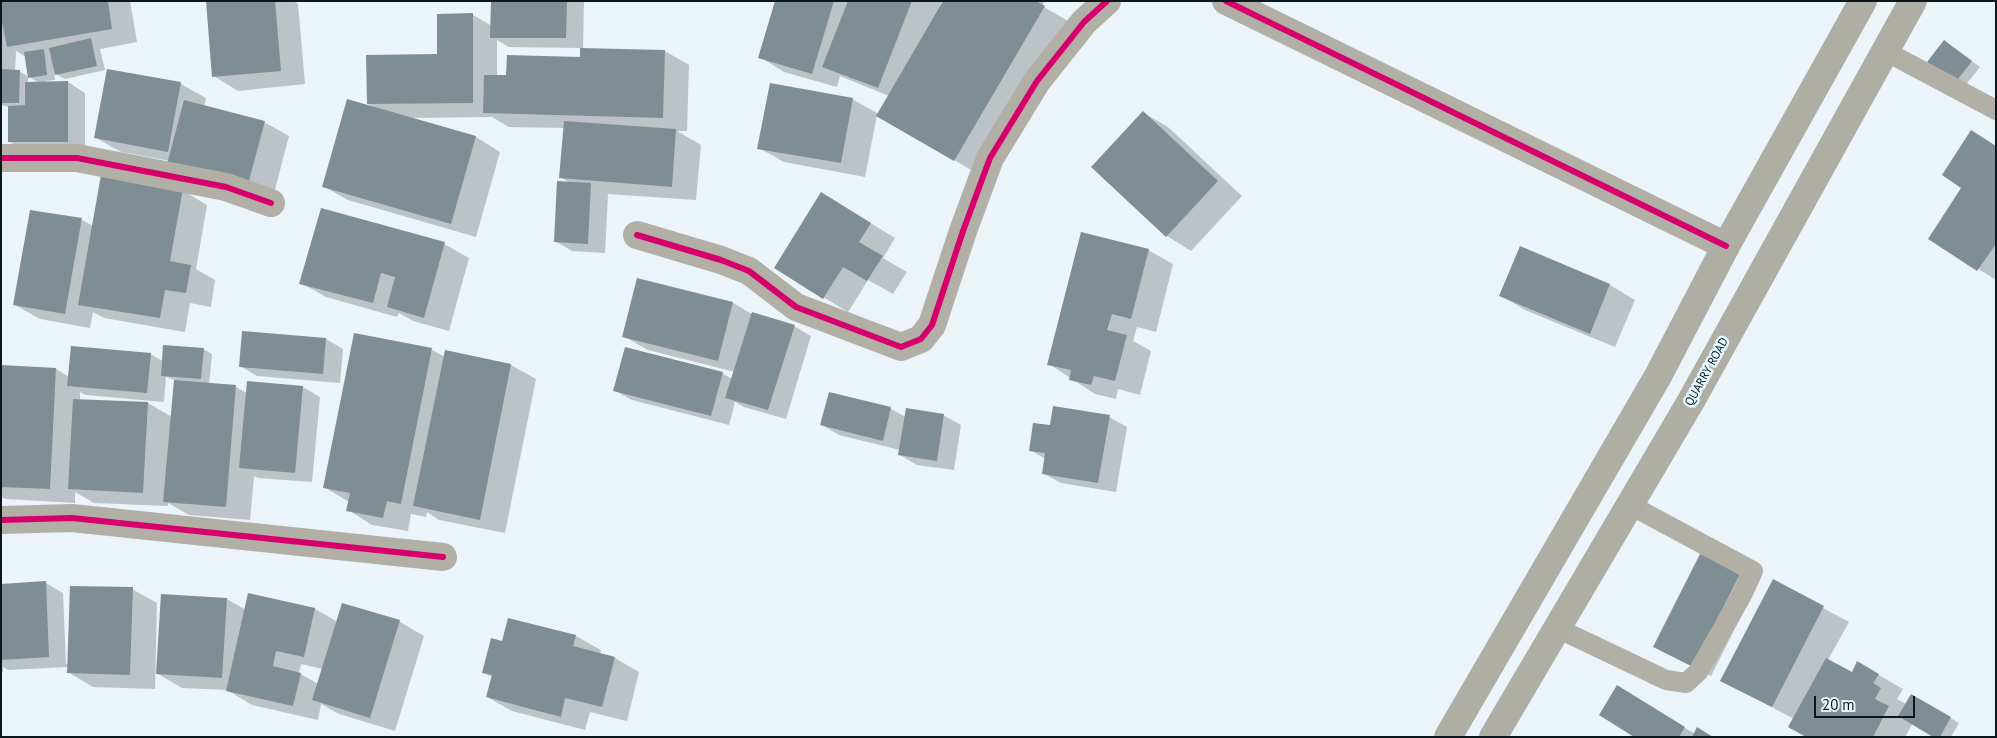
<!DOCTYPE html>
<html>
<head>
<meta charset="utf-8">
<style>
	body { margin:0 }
	#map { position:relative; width:1997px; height:738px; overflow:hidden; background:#ebf4f8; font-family:"PT Sans",sans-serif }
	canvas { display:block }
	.frame { position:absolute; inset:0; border:2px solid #0c171b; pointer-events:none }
	.scale { position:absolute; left:1814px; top:696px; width:101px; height:22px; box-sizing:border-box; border:2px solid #0c171b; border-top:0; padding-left:6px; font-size:15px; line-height:18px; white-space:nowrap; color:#0c171b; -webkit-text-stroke:4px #e5f7fe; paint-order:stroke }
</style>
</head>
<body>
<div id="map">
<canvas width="1997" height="738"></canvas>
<div class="frame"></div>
<div class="scale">20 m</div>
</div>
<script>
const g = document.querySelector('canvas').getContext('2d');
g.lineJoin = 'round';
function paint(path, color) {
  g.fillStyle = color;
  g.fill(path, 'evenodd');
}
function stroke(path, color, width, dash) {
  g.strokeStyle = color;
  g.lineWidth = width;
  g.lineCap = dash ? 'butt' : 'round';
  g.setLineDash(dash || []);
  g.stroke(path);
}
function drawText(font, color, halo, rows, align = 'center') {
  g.font = font + ' "PT Sans",sans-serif';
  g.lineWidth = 5;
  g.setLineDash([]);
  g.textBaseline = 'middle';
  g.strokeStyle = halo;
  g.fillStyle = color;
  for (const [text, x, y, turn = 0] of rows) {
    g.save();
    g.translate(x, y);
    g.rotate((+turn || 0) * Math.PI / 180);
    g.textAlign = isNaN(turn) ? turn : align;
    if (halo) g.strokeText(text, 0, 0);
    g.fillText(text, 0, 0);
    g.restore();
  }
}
const shadow = new Path2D(`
	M1,1h129l7,41 -37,7 5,21 -40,9 -11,-6 1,7 -10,1v2l23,-1 17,11v58l-58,1 -17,-10 -1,-35 -8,-2zM16,51l10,6 3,20 -10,-6h-4zM28,76l11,7h-11z
	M207,1h86l5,3 7,80 -67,7 -24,-15z
	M492,1h92l-1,48 82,2 24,14 -2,66h-10l24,14 -5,55 -88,-6 -3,59 -33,-2 -17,-10 15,-58 -10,-6 5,-49 -56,-1 -17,-10 -82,1 66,19 24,15 -24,85 -128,-37 -25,-14 51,-79 -6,-3 70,-49 35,-40 19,11zM497,40l12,7 72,1v10l-74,19 -10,-1z
	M776,1h166l-2,5 1,1 3,-6h101l-3,5 33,19 -90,153 -108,-63 -12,62 -81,-15 -25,-14 93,-49 27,15 10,-18 -49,-20 -3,11 -53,-15 -24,-15z
	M1944,42l36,25 -16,20 -8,-5z
	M108,71l73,13 25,14 -2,9 60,15 25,14 -17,65 -102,-40 -49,-9 -25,-14z
	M1144,113l24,14 74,69 -51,55 -24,-15z
	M1972,132l24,14v134l-67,-42 33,-50z
	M182,190l25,15 -11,64 19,11 -4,27 -21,-4 -5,29 -81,-14 -11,-6 -3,16 -50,-9 -25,-14 67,-85 11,6z
	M846,208l49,30 -12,20 24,14 -14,22 -25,-14 -20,32 -73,-44z
	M444,244l25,14 -20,73 -36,-10 -14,-8 -2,4 -71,-20 -25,-14z
	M1520,248l90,37 25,15 -20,47 -90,-37 -25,-15z
	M1148,250l25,14 -17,68 -19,-5 -4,14 18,10 -11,44 -22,-6 -2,10 -21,-5 -46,-30z
	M638,279l95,24 19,11 42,12 17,10 -25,83 -42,-12 -9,-5 -6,23 -97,-25 -18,-10 108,-17 10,6 3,-7 -87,-22 -25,-14z
	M243,333l83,6 17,10 -3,34 -83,-7 -17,-10z
	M203,349l9,5 -3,31 27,2 11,6 56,-6 17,10 -8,85 -54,-4 -4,-2 -4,44 -61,-5 -21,-12v3l-74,-3 -19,-11v11l-69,-4 -5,-2v-130l55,2 13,8 81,-23 13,7zM166,377l9,3 -3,37 -24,-14 -68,-2v-9l6,3 78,7z
	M432,350l13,7 1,-5 65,13 25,14 -31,154 -66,-13 -12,-8 -1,5 -15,-3 -3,17 -36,-6 -24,-15 1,-8 -25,-15z
	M830,393l61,16 15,8 37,-2 18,10 -7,45 -37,-5 -17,-10v-5l-61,-15 -17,-10z
	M1109,417l18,10 -11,65 -55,-9 -18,-10 3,-14 -16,-9 21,-23z
	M1703,552l56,29 -48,95 -56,-29z
	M1773,581l76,41 -21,38 25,13 5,-10 45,26 -6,10 9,5 6,-9 47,28 -8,14h-15l-23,-14 -8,14h-97l-14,-18 -73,-39z
	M46,583l17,10 3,71h2l64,-75 25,14 -2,86 -62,-2 -25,-15v-5l-60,3 -5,-3v5h-2v-87z
	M227,599l19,11 69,-1 23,13 5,-17 57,17 24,14 -29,95 -56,-17 -18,-10 -3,16 -66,-15 -25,-15 -45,-2 -24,-14zM301,664l22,5 -5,15 -19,-11z
	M509,619l67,17 25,14 -1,4 15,4 24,14 -12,49 -37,-9 -5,18 -73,-19 -25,-14 5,-20 -9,-5 20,-30z
	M1635,697l60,37 16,3h-74z`);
const building = new Path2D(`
	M1,1h107l4,28 -105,18 -6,-30z
	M206,1h69l6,70 -69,6z
	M491,1h76l-1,37h-76z
	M775,1h59l-22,73 -54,-16z
	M848,1h64l-34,87 -56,-21z
	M943,1h93l9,5 -91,155 -78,-45z
	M473,13v90l-106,1 -1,-49 71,-1v-40z
	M91,38l6,28 -42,9 -6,-27z
	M1944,40l28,21 -17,22 -28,-21z
	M580,48l85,2 -2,68 -180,-5 1,-38h22l1,-20 73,2z
	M44,49l3,26 -19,3 -4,-26z
	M1,69l19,1 -1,33h-18z
	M107,69l74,13 -13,70 -74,-14z
	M68,81v61h-60v-36l17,-1v-23z
	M770,83l83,15 -12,65 -84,-14z
	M347,99l129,37 -25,88 -129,-37z
	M184,100l81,21 -18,67 -81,-20z
	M1143,111l75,70 -52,56 -75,-70z
	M564,121l112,8 -4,58 -113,-9z
	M1971,130l25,16v98l-19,27 -49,-32 33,-51 -19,-13z
	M101,175l82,14 -13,72 21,4 -5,28 -21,-3 -5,28 -82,-13z
	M557,181l34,2 -3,61 -34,-2z
	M821,192l50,31 -12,19 24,14 -16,25 -24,-14 -20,32 -49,-31z
	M321,208l124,34 -21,76 -37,-11 8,-30 -14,-4 -8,30 -74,-19z
	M30,210l52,8 -17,96 -52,-9z
	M1081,232l68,17 -18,70 -19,-5 -5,16 20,5 -12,46 -21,-5 -3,9 -22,-5 2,-10 -24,-5z
	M1520,246l90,38 -20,50 -91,-38z
	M637,278l96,24 -15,59 -96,-24z
	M752,312l43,13 -27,85 -43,-12z
	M242,331l84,7 -3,36 -84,-7z
	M354,333l78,15 -31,156 -14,-3 -4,17 -37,-7 4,-18 -27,-5z
	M163,345l41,3 -3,31 -40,-3z
	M71,346l80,7 -4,40 -80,-7z
	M625,347l98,25 -12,44 -98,-25z
	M445,350l66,14 -31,156 -67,-14z
	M1,365l55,3 -6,121 -49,-2z
	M174,380l62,5 -10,122 -63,-5z
	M247,381l56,5 -8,87 -56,-5z
	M829,392l62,15 -8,34 -63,-16z
	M73,399l75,3 -5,91 -75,-4z
	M1053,406l57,9 -12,68 -56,-9 3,-21 -16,-2 4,-28 17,2z
	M906,408l38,6 -7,47 -39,-6z
	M1702,550l40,20 -49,97 -40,-20z
	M1773,579l51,27 -52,101 -52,-26z
	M46,581l3,76 -48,3v-76z
	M70,586l63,1 -3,88 -63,-2z
	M248,593l67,15 -11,49 -28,-6 -3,15 28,7 -8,33 -67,-15z
	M161,594l66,4 -5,80 -66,-4z
	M342,603l58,17 -30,98 -58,-18z
	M508,618l68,17 -3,11 42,11 -13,50 -37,-9 -4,19 -75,-20 6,-22 -10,-2 9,-35 11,3z
	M1826,658l26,14 5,-11 22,13 -6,9 8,5 -6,11 14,7 -16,31h-67l-18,-10z
	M1617,685l68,42 -6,10h-45l-35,-22z
	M1911,694l40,23 -11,20h-7l-35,-21z
	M1697,727l16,10h-21z`);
const lane = new Path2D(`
	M1885,51l111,59
	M1557,628l109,52 20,3 12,-11 44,-77 11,-24 -123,-66`);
const street = new Path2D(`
	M1226,1l500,245
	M1,158h76l149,29 45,16
	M637,235l84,25 28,11 47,36 105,40 20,-8 11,-14 31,-94 27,-73 47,-77 47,-59 23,-21
	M1,520l71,-2 371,39`);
const secondary = new Path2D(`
	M1448,737l210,-361 68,-130 137,-245
	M1493,737l198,-336 222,-400`);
const cycleway = new Path2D(`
	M1226,1l500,245
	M1,158h76l149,29 45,16
	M637,235l84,25 28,11 47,36 105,40 20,-8 11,-14 31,-94 27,-73 47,-77 47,-59 23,-21
	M1,520l71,-2 371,39`);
const streetNames = [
	["QUARRY ROAD",1707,372,-61]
];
paint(shadow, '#0003');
paint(building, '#7f8e94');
stroke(lane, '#b1afa6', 20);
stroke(street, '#b1afa6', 28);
stroke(secondary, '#afaea5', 28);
stroke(cycleway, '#d6006c', 6);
drawText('12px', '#0c171b', '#e5f7fe', streetNames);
</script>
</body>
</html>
